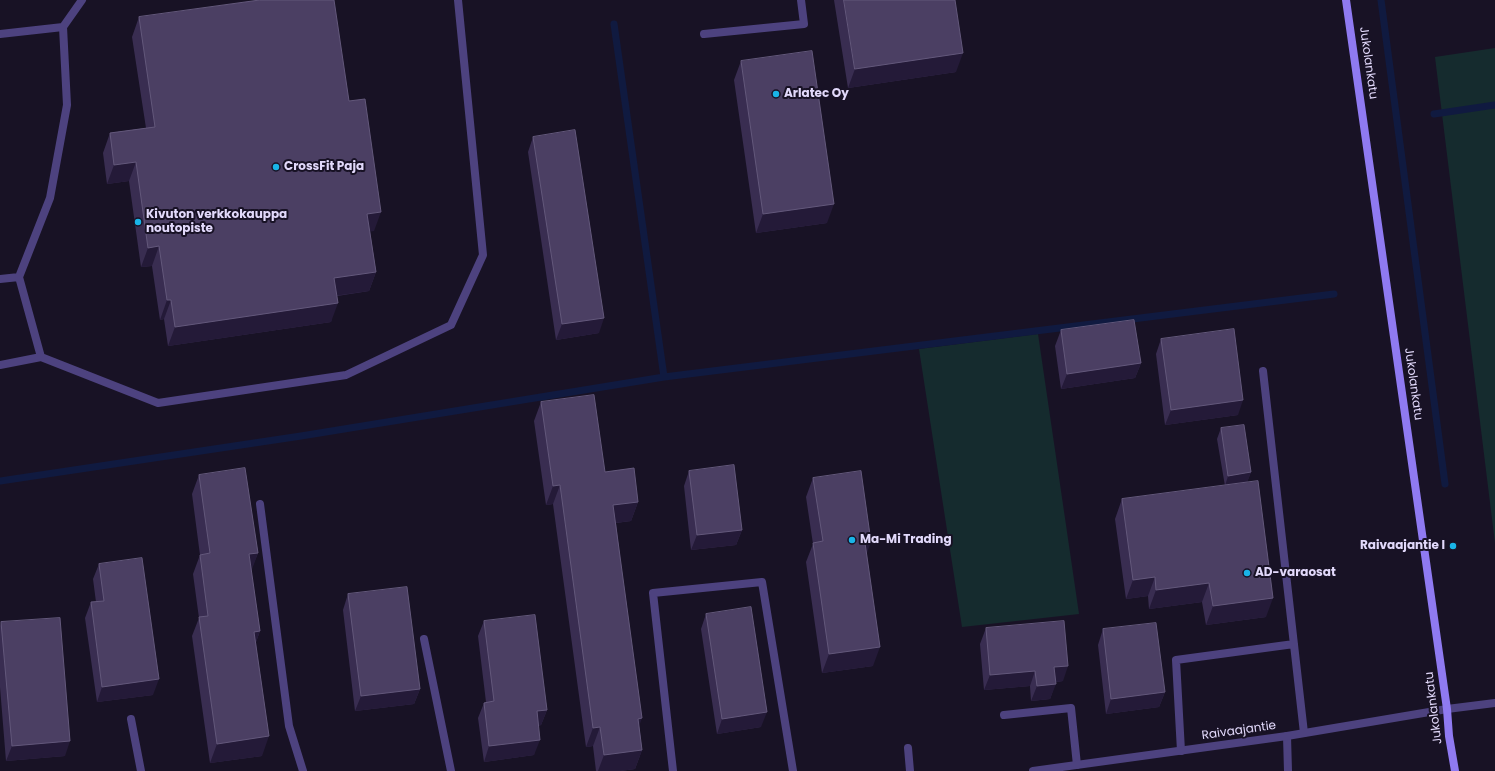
<!DOCTYPE html>
<html>
<head>
<meta charset="utf-8">
<style>
	body { margin:0 }
	canvas { display:block; background:#181225 }
</style>
</head>
<body>
<canvas width="1495" height="771"></canvas>
<script>
const g = document.querySelector('canvas').getContext('2d');
g.lineJoin = 'round';
function paint(path, color) {
  g.fillStyle = color;
  g.fill(path, 'evenodd');
}
function stroke(path, color, width, dash) {
  g.strokeStyle = color;
  g.lineWidth = width;
  g.lineCap = dash ? 'butt' : 'round';
  g.setLineDash(dash || []);
  g.stroke(path);
}
function drawText(font, color, halo, rows, align = 'center') {
  g.font = font + ' Poppins,sans-serif';
  g.lineWidth = 4;
  g.setLineDash([]);
  g.textBaseline = 'middle';
  g.strokeStyle = halo;
  g.fillStyle = color;
  for (const [text, x, y, turn = 0] of rows) {
    g.save();
    g.translate(x, y);
    g.rotate((+turn || 0) * Math.PI / 180);
    g.textAlign = isNaN(turn) ? turn : align;
    if (halo) g.strokeText(text, 0, 0);
    g.fillText(text, 0, 0);
    g.restore();
  }
}
const green = new Path2D(`
	M1495,48v495l-60,-486z
	M1038,334l41,280 -117,13 -43,-278z`);
const stream = new Path2D(`
	M1381,0l64,484
	M614,24l50,353
	M1434,114l61,-9
	M0,481l301,-45 363,-59 670,-83`);
const service = new Path2D(`
	M82,0l-19,27 4,78 -17,93 -31,79 22,80 117,46 188,-28 105,-50 32,-70 -25,-255
	M0,34l63,-7
	M704,34l100,-10 -3,-24
	M0,279l19,-2
	M0,365l41,-8
	M1263,371l41,362
	M260,504l29,222 14,45
	M424,639l27,132
	M1004,715l67,-7 6,57
	M131,719l10,52
	M1287,736l1,35
	M908,748l2,23
	M1181,751l-5,-91 118,-16
	M673,771l-20,-178 109,-11 31,189`);
const minor = new Path2D(`
	M1033,771l254,-35 160,-27 48,-6`);
const secondary = new Path2D(`
	M1346,0l101,709 2,27 6,35`);
const wall = new Path2D(`
	M834,0h121l1,72 -108,16z
	M139,17l210,84 25,130h-4l6,41 -7,19 -32,5 -6,26 -163,24 -4,-27 -4,1 -8,-54 -11,1 -12,-86 -22,3 -4,-31 7,-20 36,-5 -14,-91z
	M741,61l86,162 -71,10 -22,-153z
	M533,137l66,196 -43,7 -28,-188z
	M1061,330l80,33 -6,15 -74,11 -6,-43z
	M1161,339l77,76 -73,10 -9,-71z
	M541,402l64,70 33,30 -7,19 -15,2 26,227 -7,19 -15,2h-24l-3,-25 -7,1 -33,-243 -7,1 -12,-84z
	M1221,428l30,44 -4,10 19,135 -60,8 -4,-23 -53,7 -1,-13 -22,3 -11,-80 7,-20 103,-13 -8,-47z
	M689,471l53,59 -6,15 -45,5 -7,-64z
	M199,475l59,78 -7,17 9,61 -4,11 6,114 -52,7 -18,-127 7,-18 -6,-44 7,-19 -8,-61z
	M813,478l54,77 6,111 -51,7 -16,-111 7,-18 -7,-47z
	M99,564l54,131 -56,7 -12,-84 6,-16h5l-3,-23z
	M348,594l72,95 -6,15 -59,7 -12,-101z
	M706,614l55,113 -44,7 -16,-105z
	M484,621l63,89 -6,15 -3,1 -4,29 -50,7 -6,-44 6,-15 2,-1 -8,-66z
	M1,622l64,134 -59,5 -6,-74v-61z
	M986,628l77,53 -7,1 -6,17 -19,2 -1,-15 -46,4 -4,-46z
	M1103,629l62,63 -6,15 -53,7 -8,-69z`);
const shadedWall = new Path2D(`
	M963,53l-7,19 -108,16 7,-19z
	M136,162l-7,19 -22,3 7,-19z
	M834,204l-7,19 -71,10 7,-19z
	M381,212l-7,19 -14,2 7,-19z
	M159,246l-7,20 -11,1 7,-19z
	M376,272l-7,19 -42,6 7,-19z
	M167,300h4l-7,19 -4,1z
	M338,303l-7,19 -163,24 7,-19z
	M604,318l-5,15 -43,7 6,-16z
	M1141,363l-6,15 -74,11 6,-15z
	M1243,400l-5,15 -73,10 6,-15z
	M1251,472l-4,11 -22,3 3,-10z
	M560,485l-7,19 -7,1 7,-19z
	M638,502l-7,19 -25,3 7,-19z
	M742,530l-6,15 -45,5 6,-15z
	M871,542l-7,19 1,-18z
	M258,553l-7,19 -2,-18z
	M1155,577l-7,19 -22,3 7,-19z
	M1209,583l-7,19 -53,7 7,-19z
	M1273,598l-7,19 -60,8 7,-19z
	M260,631l-7,19 1,-18z
	M880,647l-7,19 -51,7 7,-19z
	M1068,666l-5,15 -14,2 5,-16z
	M1035,671l-5,15 -46,4 6,-15z
	M159,679l-6,16 -56,7 5,-15z
	M1056,684l-6,15 -19,2 6,-15z
	M420,689l-6,15 -59,7 6,-15z
	M1165,692l-6,15 -53,7 5,-15z
	M547,710l-6,15 -10,2 6,-16z
	M767,712l-6,15 -44,7 5,-15z
	M642,718l-7,20 3,-19z
	M600,727l-7,19 -7,1 7,-19z
	M269,736l-7,20 -52,7 7,-19z
	M540,740l-6,15 -50,7 5,-16z
	M70,741l-5,15 -59,5 6,-15z
	M642,750l-7,19 -15,2h-22l6,-16z`);
const building = new Path2D(`
	M260,0h74l15,101 16,-2 16,113 -14,2 9,58 -42,6 4,25 -163,24 -4,-27h-4l-8,-54 -11,2 -12,-86 -22,3 -4,-32 45,-6 -16,-110z
	M844,0h111l8,53 -108,16z
	M812,51l22,153 -71,10 -22,-153z
	M575,130l29,188 -42,6 -29,-187z
	M1134,320l7,43 -74,11 -6,-44z
	M1234,329l9,71 -72,10 -10,-71z
	M594,395l11,77 29,-4 4,34 -25,3 29,213 -4,1 4,31 -38,5 -4,-28 -7,1 -33,-243 -7,1 -12,-84z
	M1244,425l7,47 -23,4 -7,-48z
	M734,465l8,65 -45,5 -8,-64z
	M245,468l13,85 -9,1 11,77 -6,1 15,104 -52,8 -18,-127 9,-1 -8,-61 10,-2 -11,-78z
	M861,471l10,71 -6,1 15,104 -51,7 -16,-111 10,-2 -10,-63z
	M1258,481l15,117 -60,8 -4,-23 -53,7 -1,-13 -22,3 -11,-81z
	M142,558l17,121 -57,8 -11,-85 13,-1 -5,-37z
	M407,587l13,102 -59,7 -13,-102z
	M751,607l16,105 -45,7 -16,-105z
	M535,615l12,95 -10,1 3,29 -51,6 -5,-43 10,-2 -10,-80z
	M60,618l10,123 -58,5 -11,-124z
	M1064,621l4,45 -14,1 2,17 -19,2 -2,-15 -45,4 -4,-47z
	M1156,623l9,69 -54,7 -8,-70z`);
const markers = [
	[776,94,4,"#19b4e7"],
	[276,167,4,"#19b4e7"],
	[138,222,4,"#19b4e7"],
	[852,540,4,"#19b4e7"],
	[1453,546,4,"#19b4e7"],
	[1247,573,4,"#19b4e7"]
];
const streetNames = [
	["Jukolankatu",1368,63,82],
	["Jukolankatu",1413,384,82],
	["Jukolankatu",1434,708,-97],
	["Raivaajantie",1239,731,-8]
];
const poiNames = [
	["Arlatec Oy",784,94],
	["CrossFit Paja",284,167],
	["Kivuton verkkokauppa",146,215],
	["noutopiste",146,229],
	["Ma-Mi Trading",860,540],
	["Raivaajantie I",1445,546,"right"],
	["AD-varaosat",1255,573]
];
paint(green, '#152b2e');
stroke(stream, '#101a40', 7);
stroke(service, '#4d427f', 8);
stroke(minor, '#4d427f', 8);
stroke(secondary, '#8f7af1', 8);
paint(wall, '#392d51');
paint(shadedWall, '#241a38');
paint(building, '#4b3f63');
stroke(building, '#63587b', 1);
for (const [x, y, r, color] of markers) {
  const dot = new Path2D();
  dot.arc(x, y, r, 0, 2 * Math.PI);
  g.fillStyle = color;
  g.fill(dot);
  stroke(dot, '#181225', 1.5);
}
drawText('12px', '#e2d9fb', '#181225', streetNames);
drawText('bold 12px', '#e2d9fb', '#181225', poiNames, 'left');
</script>
</body>
</html>
